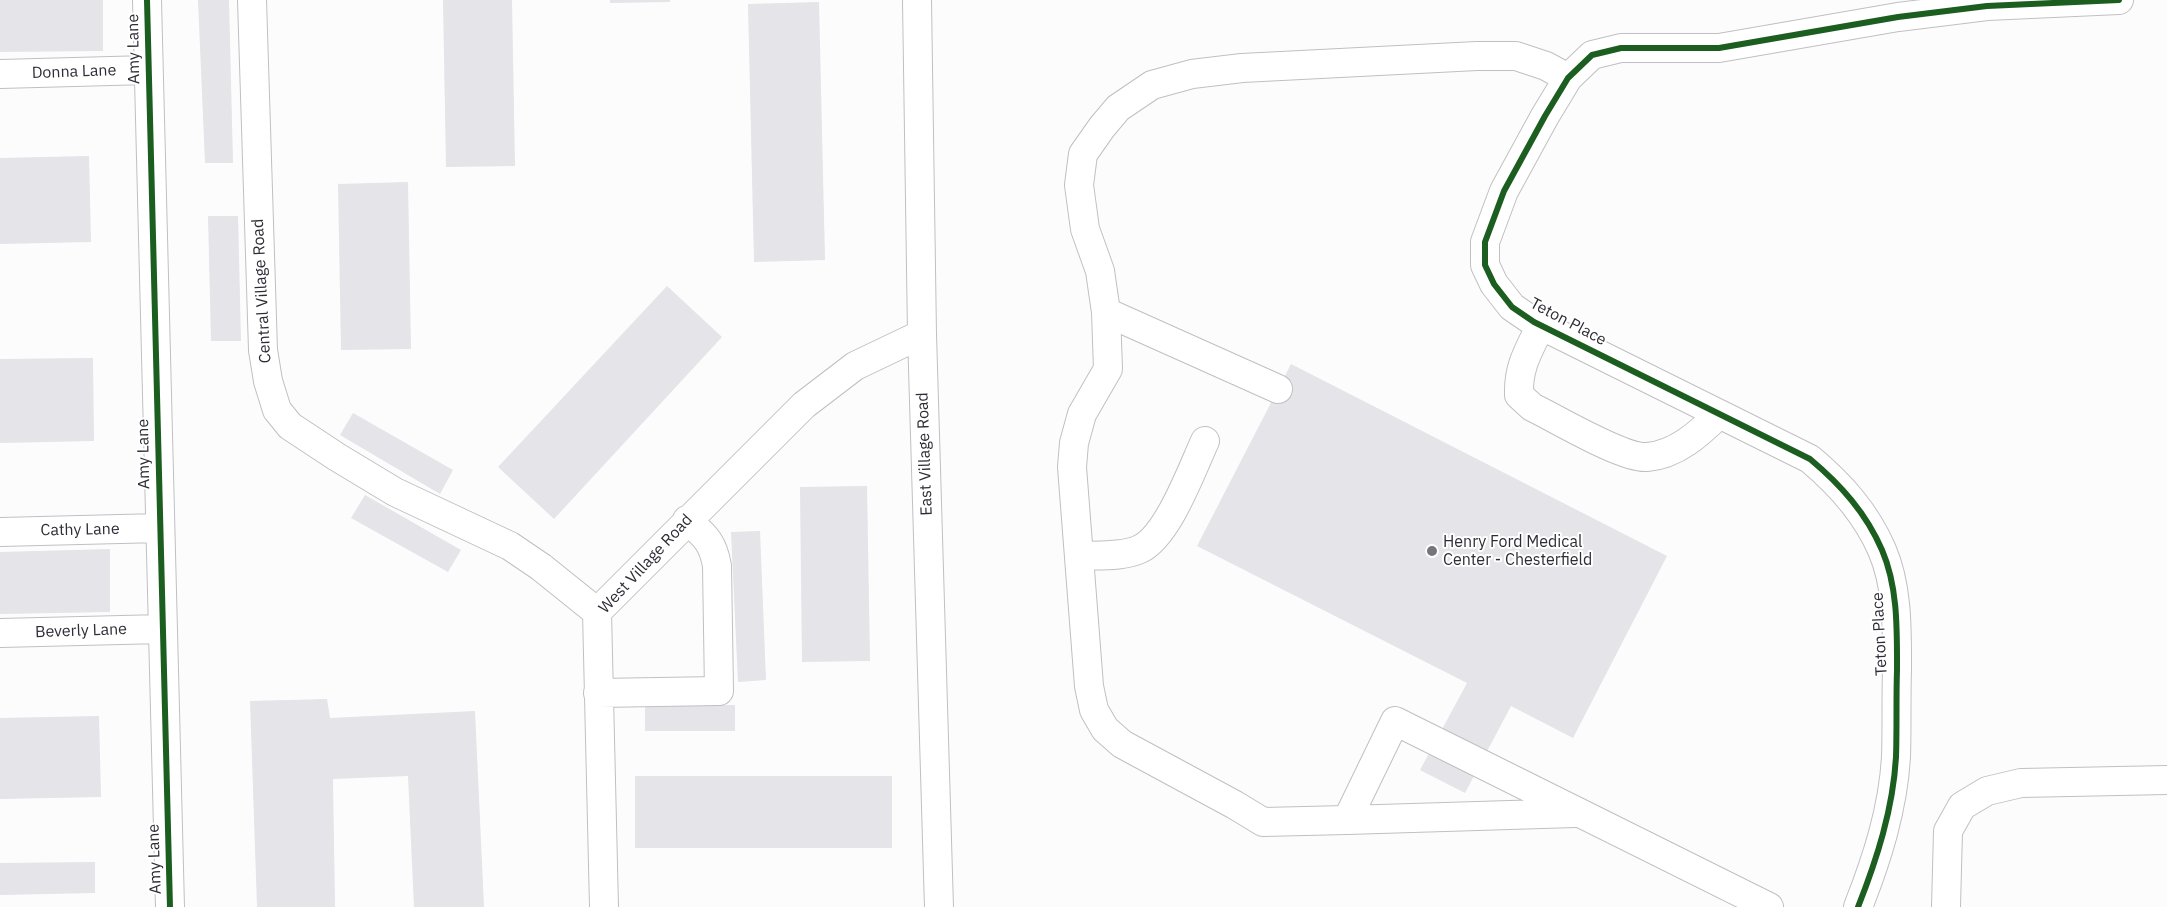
<!DOCTYPE html>
<html>
<head>
<meta charset="utf-8">
<style>
	body { margin:0 }
	canvas { display:block; background:#fcfcfc }
</style>
</head>
<body>
<canvas width="2167" height="907"></canvas>
<script>
const g = document.querySelector('canvas').getContext('2d');
g.lineJoin = 'round';
function paint(path, color) {
  g.fillStyle = color;
  g.fill(path, 'evenodd');
}
function stroke(path, color, width, dash) {
  g.strokeStyle = color;
  g.lineWidth = width;
  g.lineCap = dash ? 'butt' : 'round';
  g.setLineDash(dash || []);
  g.stroke(path);
}
function drawText(font, color, halo, rows, align = 'center') {
  g.font = font + ' "IBM Plex Sans",sans-serif';
  g.lineWidth = 4;
  g.setLineDash([]);
  g.textBaseline = 'middle';
  g.strokeStyle = halo;
  g.fillStyle = color;
  for (const [text, x, y, turn = 0] of rows) {
    g.save();
    g.translate(x, y);
    g.rotate((+turn || 0) * Math.PI / 180);
    g.textAlign = isNaN(turn) ? turn : align;
    if (halo) g.strokeText(text, 0, 0);
    g.fillText(text, 0, 0);
    g.restore();
  }
}
const building = new Path2D(`
	M0,0h103v51l-103,1z
	M198,0h31l4,163h-28z
	M443,0h69l3,166 -69,1z
	M610,0h60v2l-60,1z
	M819,2l6,258 -71,2 -6,-258z
	M89,156l2,86 -91,2v-86z
	M408,182l3,167 -70,1 -3,-166z
	M208,216h30l3,125h-30z
	M667,286l55,51 -168,182 -56,-52z
	M93,358l1,83 -94,2v-84z
	M1291,364l376,192 -94,182 -62,-32 -46,87 -45,-23 47,-87 -270,-137z
	M353,413l100,57 -13,24 -100,-59z
	M867,486l3,175 -68,1 -2,-175z
	M365,495l96,55 -13,22 -97,-54z
	M760,531l6,149 -28,2 -7,-150z
	M110,549v63l-110,2v-62z
	M327,699l3,19 145,-7 9,196h-70l-6,-131 -75,3 2,128h-78l-7,-206z
	M645,705h90v26h-90z
	M99,716l2,81 -101,2v-81z
	M635,776h257v72h-257z
	M95,862v31l-95,2v-32z`);
const minor = new Path2D(`
	M147,0l23,907
	M252,0l11,350 5,31 9,29 13,16 47,31 58,35 115,54 31,21 56,45
	M917,0l5,334 17,573
	M0,74l148,-4
	M1568,78l-22,-12 -30,-10h-39l-235,12 -50,6 -40,11 -34,23 -16,19 -19,27 -4,31 6,44 15,42 6,41 2,57 -26,45 -8,29 -2,24 17,219 5,24 11,19 17,15 113,61 28,17 84,-2 48,-99 374,186
	M1106,312l172,77
	M1541,325c-12,25 -23,41 -22,70l13,12c25,12 91,52 115,50 29,-2 53,-24 72,-43
	M0,532l160,-4
	M1079,556c19,-1 44,1 61,-7 28,-13 52,-80 65,-108
	M0,633l162,-4
	M598,693l121,-2 -2,-125c-4,-24 -12,-30 -30,-46
	M1347,820l228,-7
	M604,907l-7,-295 207,-207 51,-39 67,-32
	M1858,907c19,-48 35,-98 38,-150 1,-29 0,-58 1,-87 0,-40 1,-83 -15,-120 -16,-37 -41,-65 -72,-91l-276,-137 -22,-15 -18,-23 -9,-19v-23l19,-51 41,-75 23,-38 24,-23 29,-7h98l179,-31 89,-11 132,-6
	M1946,907l2,-76 14,-25 25,-15 34,-8 146,-3`);
const cycleway = new Path2D(`
	M147,0l23,907
	M1858,907c19,-48 35,-98 38,-150 1,-29 0,-58 1,-87 0,-40 1,-83 -15,-120 -16,-37 -41,-65 -72,-91l-276,-137 -22,-15 -18,-23 -9,-19v-23l19,-51 41,-75 23,-38 24,-23 29,-7h98l179,-31 89,-11 132,-6`);
const markers = [
	[1432,551,6,"#76757c"]
];
const streetNames = [
	["Amy Lane",134,49,-91],
	["Donna Lane",74,72,-2],
	["Central Village Road",262,291,-93],
	["Teton Place",1568,322,28],
	["Amy Lane",144,454,-91],
	["East Village Road",925,454,-92],
	["Cathy Lane",80,530,-1],
	["West Village Road",646,564,-47],
	["Beverly Lane",81,631,-2],
	["Teton Place",1880,634,-93],
	["Amy Lane",155,859,-92]
];
const poiNames = [
	["Henry Ford Medical",1443,542],
	["Center - Chesterfield",1443,560]
];
paint(building, '#e4e4e9');
stroke(minor, '#c0c0c4', 30);
stroke(minor, '#fff', 28);
stroke(cycleway, '#1b5e20', 6);
for (const [x, y, r, color] of markers) {
  const dot = new Path2D();
  dot.arc(x, y, r, 0, 2 * Math.PI);
  g.fillStyle = color;
  g.fill(dot);
  stroke(dot, '#fff', 2);
}
drawText('16px', '#2e2d37', '#fff', streetNames);
drawText('16px', '#2e2d37', '#fff', poiNames, 'left');
</script>
</body>
</html>
